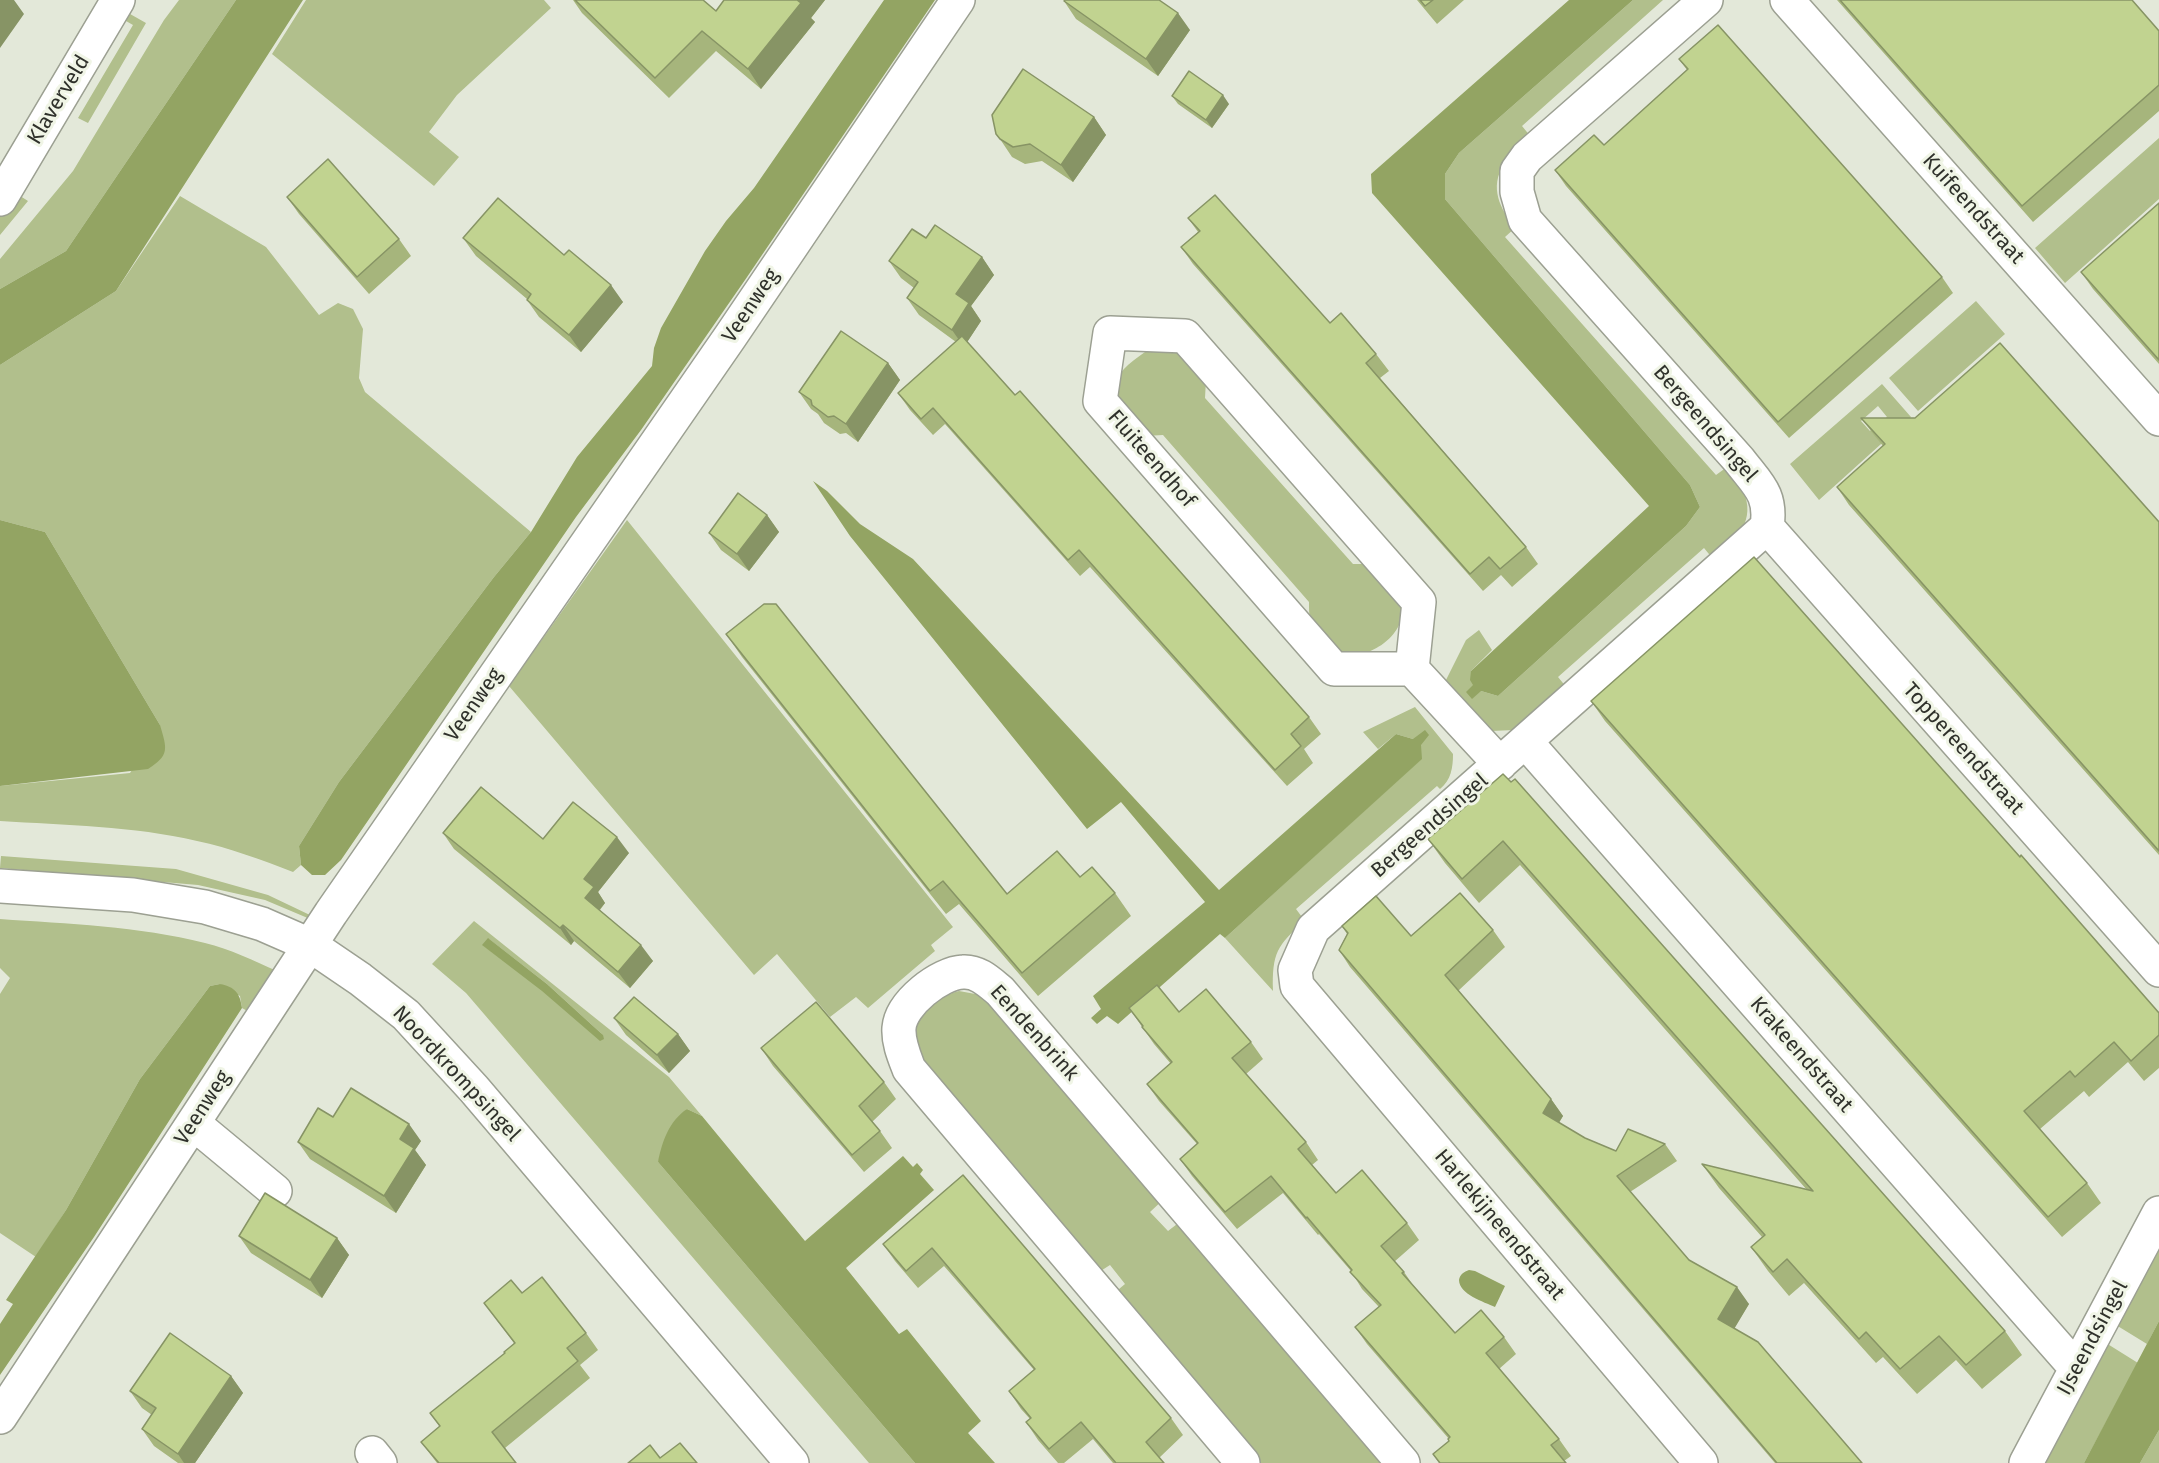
<!DOCTYPE html>
<html>
<head>
<meta charset="utf-8">
<style>
	body { margin:0 }
	canvas { display:block; background:#e3e8d9 }
</style>
</head>
<body>
<canvas width="2159" height="1463"></canvas>
<script>
const g = document.querySelector('canvas').getContext('2d');
g.lineJoin = 'round';
function paint(path, color) {
  g.fillStyle = color;
  g.fill(path, 'evenodd');
}
function stroke(path, color, width, dash) {
  g.strokeStyle = color;
  g.lineWidth = width;
  g.lineCap = dash ? 'butt' : 'round';
  g.setLineDash(dash || []);
  g.stroke(path);
}
function drawText(font, color, halo, rows, align = 'center') {
  g.font = font + ' "Fira Sans",sans-serif';
  g.lineWidth = 6;
  g.setLineDash([]);
  g.textBaseline = 'middle';
  g.strokeStyle = halo;
  g.fillStyle = color;
  for (const [text, x, y, turn = 0] of rows) {
    g.save();
    g.translate(x, y);
    g.rotate((+turn || 0) * Math.PI / 180);
    g.textAlign = isNaN(turn) ? turn : align;
    if (halo) g.strokeText(text, 0, 0);
    g.fillText(text, 0, 0);
    g.restore();
  }
}
const green = new Path2D(`
	M179,0h57l-170,251 -66,38v-30l73,-88 91,-151z
	M306,0h238l7,8 -94,87 -28,37 30,25 -25,29 -162,-132z
	M1633,0h30l-141,126 9,11c-8,8 -21,17 -27,27 -15,24 -4,44 11,64l-10,9 211,238 11,-8c5,8 15,18 18,28 10,31 -13,46 -32,64l-9,-11 -146,129 9,11 -53,42 -23,1 -48,-45 23,-46 13,-10 13,20 -21,21 10,20 17,5 188,-170 14,-19 -10,-22 -245,-286v-25l14,-21z
	M123,10l23,13 -58,100 -10,-5 55,-93 -14,-8z
	M2159,138v61l-94,84 -30,-35z
	M14,192l14,9 -28,34v-19z
	M180,196l86,51 53,68 19,-12 15,6 10,20 -4,49 6,14 166,140 -37,45 -155,205 -40,64 2,19 -8,7c-31,-12 -63,-24 -96,-31 -64,-15 -132,-16 -197,-20v-35l130,-13 30,-48 -115,-193 -45,-12v-155l116,-74z
	M1976,301l29,33 -87,77 -29,-33z
	M1151,348l29,3 26,29 -1,18 148,166h16c9,11 23,23 30,35 16,31 -33,68 -62,51 -5,-3 -9,-8 -13,-13 -14,-16 -15,-13 -15,-35l-146,-167 -18,1c-15,-20 -43,-48 -17,-71 7,-6 15,-12 23,-17z
	M1882,384l29,33 -92,83 -29,-36zM1878,406l9,11 -17,14 -9,-10z
	M627,520l326,407 -22,18 4,6 -67,57 -12,-11 -26,20 -53,-63 -23,21 -245,-289z
	M1415,707l38,47c0,14 -2,26 -13,35l-3,-3 -141,123 9,12c-28,24 -33,32 -32,70l-48,-53 196,-179 -8,-20 -17,-5 -18,15 -15,-17z
	M1,856l175,13 92,26 44,21 -2,3 -45,-19 -67,-15 -198,-17z
	M0,919c68,5 138,7 205,24 25,6 49,18 72,28l-28,41 -7,-4 -2,-12 -20,-12 -10,2 -70,93 -74,131 -30,47 -36,-24v-239l10,-16 -10,-10z
	M474,921l195,156 33,39 -15,-7 -29,53 257,301h-46l-403,-470 -34,-29zM489,939l58,45 56,51 -120,-90z
	M959,991l27,5 178,203 -14,13 18,19 13,-10 208,242h-131l-145,-169 12,-10 -15,-19 -14,9 -179,-214c-1,-9 -4,-20 -3,-29 3,-22 26,-35 45,-40z
	M2159,1244v77l-12,23 -31,-19z
	M2106,1343l32,20 -54,100h-41z
	M2159,1430v33h-19z`);
const water = new Path2D(`
	M236,0h67l-187,291 -116,74v-76l66,-38z
	M884,0h51l-190,280 -104,150 -65,87 -235,343 -16,15h-13l-11,-10 -2,-19 40,-64 155,-205 37,-45 46,-75 75,-91 2,-18 7,-20 44,-77 21,-30 28,-33z
	M1569,0h64l-174,153 -14,21v25l245,286 10,22 -14,19 -188,170 -17,-5 -9,8 -6,-7 7,-7 -3,-5 1,-9 178,-165 -277,-313 -1,-19z
	M813,481l14,10 33,33 53,35 306,331 177,-156 17,5 12,-9 4,5 -8,10 1,14 -197,179 -5,-4 -102,90 -11,-8 -10,8 -6,-6 10,-9 -8,-13 112,-94 -84,-100 -34,27 -237,-293z
	M0,520l45,12 115,193c7,24 10,30 -12,44l-148,17z
	M488,938l59,46 56,51 1,4 -4,2 -58,-50 -60,-46z
	M220,984c15,3 20,9 22,24l-148,229 -94,138v-51l13,-20 -7,-4 60,-90 74,-131 70,-93z
	M687,1109l15,7 103,125 98,-85 10,11 4,-4 6,7 -3,4 14,16 -88,78 53,66 8,-5 74,92 -13,12 27,30h-80l-257,-301c4,-20 11,-41 29,-53z
	M1469,1270l6,1 30,15 -10,21c-11,-5 -36,-13 -36,-27 1,-6 5,-8 10,-10z
	M2159,1321v109l-19,33h-56z`);
const minor = new Path2D(`
	M1787,0l372,419
	M0,199l118,-199
	M1110,333l75,3 234,266 -7,67h-78l-234,-268z
	M1767,527l392,443
	M1412,669l88,95
	M1526,742l550,626
	M0,886l133,9 72,12 57,17 48,21 50,34 46,36 68,74 318,374
	M193,1123l82,68
	M0,1417l331,-504 399,-576 228,-337
	M372,1453l8,10
	M1243,1463l-334,-394c-5,-13 -11,-27 -10,-41 2,-25 41,-55 64,-56 15,-1 26,10 37,19l403,472
	M1701,1463l-404,-477 -2,-16 18,-41 454,-402c5,-33 -9,-42 -28,-67l-214,-240 -8,-28v-21l10,-14 179,-157
	M2026,1463l133,-250`);
const wall = new Path2D(`
	M573,0h130l13,11 8,-11h101l-14,18 4,4 -54,67 -45,-38 -47,47 -87,-85z
	M1417,0h47l-27,24z
	M1837,0h295l27,31v80l-126,111z
	M1064,1l126,29 -32,46 -82,-57z
	M1679,59l263,218 11,16 -164,145 -223,-252 -11,-16 49,-25 83,-75z
	M1172,96l57,8 -17,24 -34,-24z
	M1094,117l12,18 -33,47 -31,-21 -17,3 -13,-7 -12,-18z
	M287,197l112,42 12,17 -42,38 -70,-80z
	M2159,203v161l-66,-75 -12,-17z
	M1188,218l142,105 46,31 13,17 -9,7 146,169 12,17 -26,23 -11,-12 -18,16 -290,-327 -12,-17 17,-15z
	M463,238l101,17 59,47 -42,50 -42,-35 -12,-17v-1l-51,-43z
	M926,238l56,19 12,18 -23,31 10,15 -14,21 342,375 12,17 -17,15 9,14 -26,23 -197,-219 -10,9 -135,-152 -12,11 -23,-25 -12,-17 58,-51 -37,-27 -12,-17 7,-10 -13,-10 -12,-17z
	M888,363l12,17 -42,62 -12,-9 -6,1 -16,-11 -6,-9 -7,-5 -12,-17z
	M1861,418l298,104v333l-310,-350 -12,-18 46,-41 -9,-11z
	M767,515l12,17 -30,39 -28,-21 -12,-17z
	M726,634l281,260 73,-17 35,16 16,23 -93,80 -79,-92 -13,10 -204,-257z
	M1591,701l568,312v55l-15,13 -16,-19 -39,35 -5,-6 -44,38 47,54 14,20 -39,34 -457,-516z
	M1503,774l502,557 17,24 -40,34 -26,-29 -39,34 -34,-37 -7,6 -72,-80 -15,13 -21,-25 -17,-24 11,-10 -43,-49 -17,-24 105,26 -287,-325 -41,38 -34,-40 -17,-24z
	M443,833l100,6 86,14 -31,39 7,11 -5,7 53,51 -23,27 -56,-47 -3,4 -117,-96z
	M1342,926l69,10 82,-6 12,17 -47,44 93,108 12,17 -4,7 26,15 31,13 49,-7 12,17 -47,31 59,68 60,44 -15,24 128,135h-87l-425,-496 -11,-17 8,-16z
	M1129,1008l50,4 72,30 12,17 -17,15 60,68 12,18 -6,5 24,28 71,30 12,17 -25,22 10,10 9,13 42,48 49,4 12,17 -17,15 60,70 12,17 -7,5 2,2h-127l-6,-9 16,-13v-2l-82,-95 -12,-17 24,-20 -17,-18 -11,-18 -32,-37 -1,1 -35,-42 -46,36 -45,-53 -12,-17 17,-15 -38,-43 -12,-17 24,-20 -17,-20z
	M614,1018l64,16 12,17 -21,22 -43,-38z
	M761,1048l123,34 12,17 -24,23 8,9 12,17 -28,24 -91,-106z
	M333,1117l88,24 -6,9 11,15 -30,48 -86,-54 -12,-17z
	M963,1175l208,243 12,17 -24,23 5,5h-51l-20,-24 -29,24h-6l-20,-23 -12,-18 4,-3 -9,-10 -12,-18 25,-21 -90,-104 -26,22 -23,-27 -12,-17z
	M239,1236l98,2 12,17 -27,43 -71,-45z
	M522,1293l64,40 12,17 -18,15 10,13 -85,70 11,15h-79l-16,-21 19,-15 -10,-14 75,-60 9,-10 -30,-40z
	M231,1376l12,17 -48,70h-17l-24,-17 -12,-17 10,-14 -10,-7 -12,-17z`);
const shadedWall = new Path2D(`
	M0,0h14l10,14 -24,34z
	M797,0h28l-14,18 4,4 -54,67 -13,-20z
	M1178,13l12,17 -32,46 -12,-17z
	M1223,95l6,9 -17,24 -6,-8z
	M1094,117l12,18 -33,47 -12,-17z
	M982,257l12,18 -23,31 10,15 -17,26 -12,-17 4,-36z
	M611,285l12,17 -42,50 -12,-17z
	M888,363l12,17 -42,62 -12,-18z
	M767,515l12,17 -30,39 -12,-17z
	M617,837l12,16 -31,39 7,11 -9,11 -11,-16 -1,-19z
	M563,925l11,16 -3,4 -11,-17z
	M641,945l12,16 -23,27 -12,-16z
	M678,1034l12,17 -21,22 -12,-18z
	M1551,1099l12,17 -9,14 -11,-17z
	M409,1124l12,17 -6,9 11,15 -30,48 -12,-17 16,-57z
	M337,1238l12,17 -27,43 -12,-18z
	M1737,1287l12,17 -19,32 -12,-17z
	M231,1376l12,17 -48,70h-11l-6,-9z`);
const building = new Path2D(`
	M575,0h128l13,11 8,-11h73l4,3 -53,66 -46,-38 -47,47z
	M1065,0h94l19,13 -32,46 -82,-58z
	M1420,0h13l-8,6z
	M1840,0h292l27,31v54l-137,121z
	M1718,25l224,252 -164,145 -223,-252 39,-35 10,10 84,-76 -9,-10z
	M1023,69l71,48 -33,48 -31,-21 -17,3 -13,-8 -4,-5 -4,-19z
	M1189,71l34,24 -17,25 -34,-24z
	M328,159l71,80 -42,38 -70,-80z
	M1215,195l115,128 11,-10 35,41 -10,9 160,184 -26,22 -11,-12 -19,17 -289,-327 19,-16 -12,-13z
	M498,198l66,57 5,-5 42,35 -42,50 -42,-35 4,-6 -68,-56z
	M2159,203v157l-78,-88z
	M935,225l47,32 -26,37 13,9 -17,27 -45,-32 11,-16 -29,-21 23,-32 14,9z
	M841,331l47,32 -42,61 -12,-8 -6,1 -16,-12 -1,-5 -12,-8z
	M962,336l53,59 5,-4 289,326 -18,17 10,12 -26,24 -196,-220 -11,10 -135,-152 -12,11 -23,-26z
	M2000,343l159,179v329l-322,-364 48,-43 -24,-26h54z
	M738,493l29,22 -30,39 -28,-21z
	M1754,557l266,300 1,-2 138,158v22l-28,26 -17,-19 -39,35 -5,-6 -46,40 63,72 -39,34 -457,-516z
	M764,604h12l231,290 50,-43 23,26 12,-10 23,26 -93,80 -79,-92 -13,10 -204,-257z
	M1503,774l8,8 4,-3 490,552 -39,34 -27,-29 -39,33 -34,-37 -7,7 -72,-80 -14,13 -22,-25 14,-12 -63,-71 111,27 -310,-350 -41,38 -34,-40z
	M481,787l62,52 30,-37 44,35 -33,42 10,8 -9,11 56,47 -23,27 -55,-47 -3,3 -117,-95z
	M1460,893l33,37 -48,45 106,124 -8,14 42,25 31,13 12,-22 37,15 -48,32 72,84 48,27 -19,32 40,23 104,121h-85l-438,-513 9,-17 -6,-7 34,-30 35,40z
	M1157,985l22,27 27,-23 45,53 -19,16 74,84 -8,7 38,44 26,-23 45,53 -26,23 23,26 -2,1 53,60 26,-23 23,27 -18,16 73,86 -8,6 15,18h-126l-7,-9 16,-13 -1,-2 2,-2 -95,-110 26,-22 -31,-33 2,-2 -45,-53 -1,1 -35,-42 -46,36 -45,-53 18,-16 -51,-59 25,-22 -30,-35 1,-1 -14,-18z
	M634,997l44,37 -21,21 -43,-37z
	M816,1002l68,80 -25,24 21,25 -28,24 -91,-107z
	M351,1088l58,36 -9,15 14,9 -30,48 -86,-54 20,-34 15,9z
	M963,1175l208,243 -25,24 18,21h-48l-35,-41 -32,27 -23,-27 5,-4 -22,-27 26,-22 -103,-121 -26,23 -23,-27z
	M265,1193l72,45 -27,42 -71,-44z
	M542,1277l44,56 -19,15 11,13 -86,71 24,31h-77l-18,-21 19,-16 -10,-13 75,-60 -1,-1 11,-9 -31,-40 27,-23 11,13z
	M170,1333l61,43 -53,78 -36,-25 14,-21 -26,-17z
	M680,1443l17,20h-69l22,-18 10,13z`);
const streetNames = [
	["Klaverveld",59,100,-59],
	["Kuifeendstraat",1973,209,48],
	["Veenweg",751,306,-56],
	["Bergeendsingel",1705,424,49],
	["Fluiteendhof",1151,459,49],
	["Veenweg",474,705,-55],
	["Toppereendstraat",1963,749,48],
	["Bergeendsingel",1430,826,-41],
	["Eendenbrink",1034,1033,48],
	["Krakeendstraat",1801,1055,49],
	["Noordkrompsingel",456,1074,47],
	["Veenweg",203,1108,-57],
	["Harlekijneendstraat",1499,1225,50],
	["IJseendsingel",2093,1338,-62]
];
paint(green, '#b1bf8c');
paint(water, '#93a463');
stroke(minor, '#9ca092', 36);
stroke(minor, '#fff', 33);
paint(wall, '#a6b57c');
paint(shadedWall, '#879465');
paint(building, '#c1d390');
stroke(building, '#879465', 1.5);
drawText('21px', '#2f312b', '#f0f5e6', streetNames);
</script>
</body>
</html>
